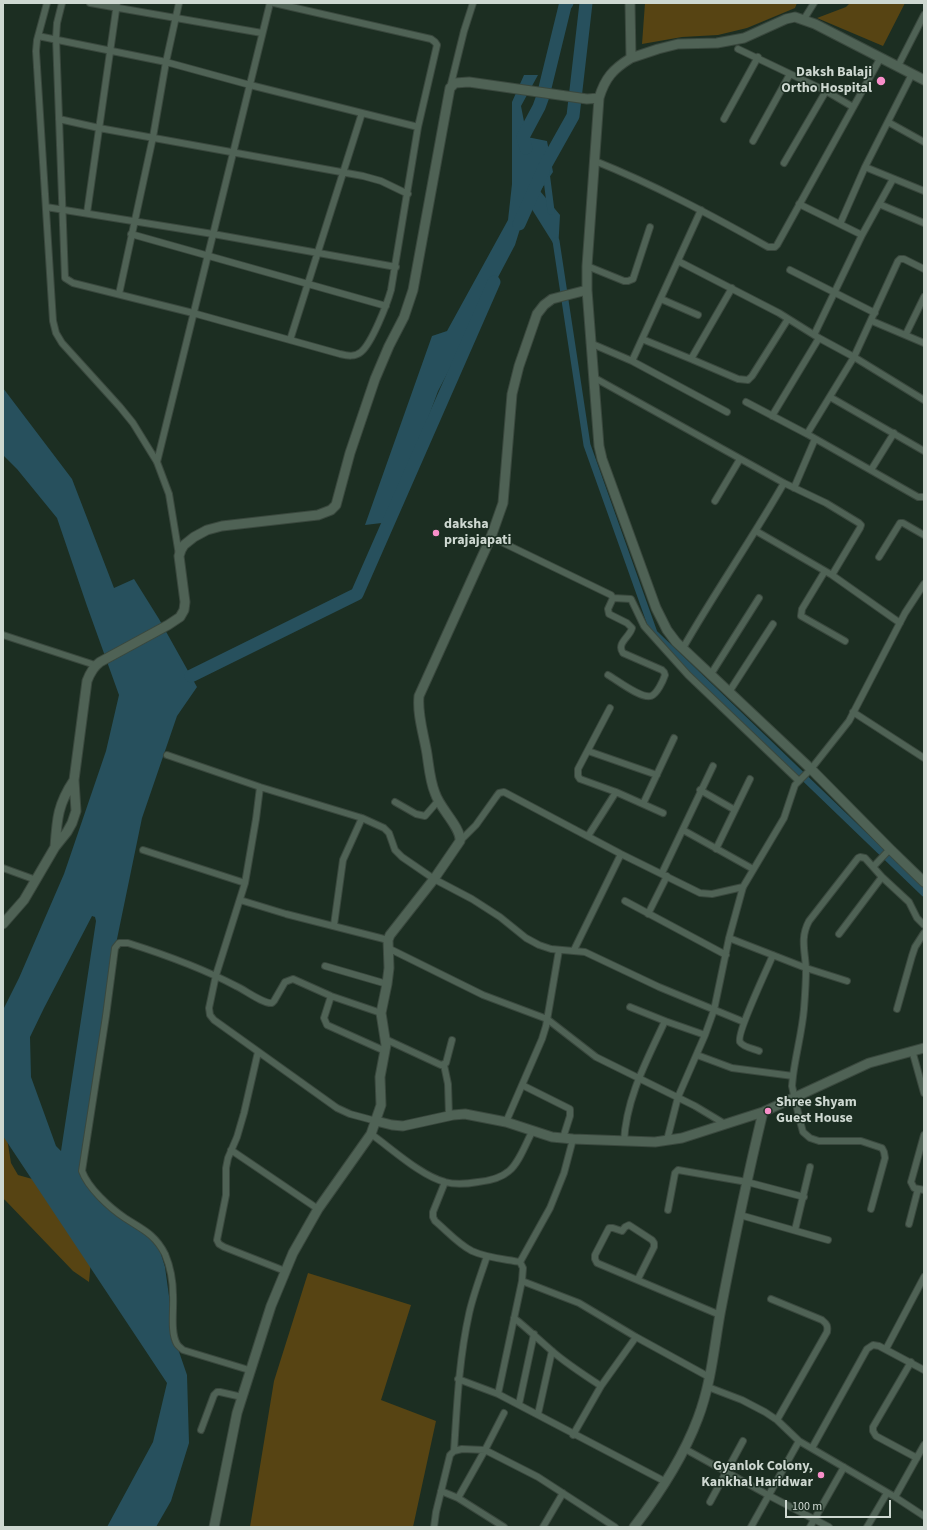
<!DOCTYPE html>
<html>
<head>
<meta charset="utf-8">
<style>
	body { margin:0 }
	#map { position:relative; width:927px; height:1530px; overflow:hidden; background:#1c2e22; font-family:"Source Sans 3",sans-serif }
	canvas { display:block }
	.frame { position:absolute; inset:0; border:4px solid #ced8d1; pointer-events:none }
	.scale { position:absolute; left:785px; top:1500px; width:106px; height:18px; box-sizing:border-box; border:2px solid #ced8d1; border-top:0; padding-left:5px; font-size:12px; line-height:14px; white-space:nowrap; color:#ced8d1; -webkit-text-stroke:3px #1c2e22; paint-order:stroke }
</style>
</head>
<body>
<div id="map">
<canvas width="927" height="1530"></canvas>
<div class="frame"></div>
<div class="scale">100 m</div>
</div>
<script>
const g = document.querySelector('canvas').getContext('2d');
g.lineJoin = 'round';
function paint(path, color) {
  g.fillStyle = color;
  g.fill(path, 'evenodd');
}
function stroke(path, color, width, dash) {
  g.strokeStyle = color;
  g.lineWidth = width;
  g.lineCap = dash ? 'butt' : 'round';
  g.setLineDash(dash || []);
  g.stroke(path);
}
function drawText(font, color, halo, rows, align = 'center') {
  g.font = font + ' "Source Sans 3",sans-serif';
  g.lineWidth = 3;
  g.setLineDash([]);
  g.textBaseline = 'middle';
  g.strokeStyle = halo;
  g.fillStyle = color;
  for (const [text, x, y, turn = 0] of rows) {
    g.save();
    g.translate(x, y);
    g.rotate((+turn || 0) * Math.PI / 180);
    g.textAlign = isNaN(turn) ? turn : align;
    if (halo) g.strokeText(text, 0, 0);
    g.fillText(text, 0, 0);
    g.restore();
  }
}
const green = new Path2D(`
	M645,3h152l-2,5 -48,20 -29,7 -36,2 -40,7z
	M850,3h55l-22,43 -66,-28 29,-11z
	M3,1127l3,5 5,31 7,12 25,7 48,78 -2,22 -16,-11 -68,-71 -2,-1z
	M308,1273l103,32 -30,95 55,21 -23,106h-163l24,-146z`);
const water = new Path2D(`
	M524,75h14l-17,31 6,31 20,4 6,31 -13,19 20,24 -2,36 -30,-48 -13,42 -77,146 -48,131 -25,3 67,-189 15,-5 61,-111 4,-36v-82z
	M3,388l69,91 42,109 20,-9 25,40 38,68 -20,29 -35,102 -25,121 -38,233 39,40 38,26 9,29 10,73 12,35 2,68 -18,58 -15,26h-49l46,-85 14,-59 -164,-247v-126l16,-32 45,-104 42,-123 13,-56 -32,-89 -30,-88 -40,-49 -14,-14zM92,916l3,1 1,4 -35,230 -5,-5 -25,-69 -1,-40 14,-29z`);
const canal = new Path2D(`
	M546,172l5,39
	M556,241l31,204 67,188 270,260`);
const river = new Path2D(`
	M526,148l-3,-11 16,-30 4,-11 22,-90 2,-3
	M519,224l26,-58 28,-50 13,-113
	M191,676l166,-82 137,-312`);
const street = new Path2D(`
	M47,3l-10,37 -1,11 17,270 3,12 6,10 58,64 13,16 24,39 12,32 10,61
	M62,3l-5,20 -1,15 9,240 8,5 120,30 147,41c8,2 15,3 21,-2 11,-9 26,-48 30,-62l27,-163 19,-82 -2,-3 -4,-3 -157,-36
	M90,3l172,30
	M804,19l10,-16
	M38,36l128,26 84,23 168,42
	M738,49l88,42 27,16
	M898,66l26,-51
	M450,88l14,-57 9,-28
	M59,119l40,9 264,48 18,5 27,13
	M724,119l34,-62
	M888,122l36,20
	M753,141l37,-67
	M595,161c60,24 116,54 173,86h7l2,-2 104,-188
	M784,163l42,-72
	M865,167l59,24
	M799,204l63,31
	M879,204l45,19
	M46,207l167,27 183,33
	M87,213l30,-210
	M840,224l25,-57 47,-93
	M131,234l255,72
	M678,261l101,52 40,25 35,19 70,43
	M587,266l37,15h4l5,-2 17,-52
	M790,270l85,43
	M119,294l34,-157 13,-75 13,-59
	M661,299l37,16
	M872,321l52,22
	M906,334l18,-37
	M814,335l48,-100 31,-56
	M642,339l49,20 47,20 10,1 4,-4 36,-57
	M290,340l72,-227
	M590,343l42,18 69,-151
	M691,359l41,-71
	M632,361l95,51
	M593,377l191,106 42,20 33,20 2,2 -1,3 -28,47
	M830,397l94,54
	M746,402l61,32 47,-77 44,-96 2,-2h4l20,10
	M772,416l47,-78
	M807,434l111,63h6
	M157,462l113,-459
	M871,470l23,-37
	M794,488l21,-49
	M715,501l25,-42
	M756,531l76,44 68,48
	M491,537l120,58 2,3 -5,11 1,5 18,9 5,5c-2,9 -16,15 -9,25l39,17 2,2 1,3c-2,6 -8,19 -14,21 -10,3 -34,-16 -43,-21
	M879,557l21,-34h3l21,12
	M825,571l-23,38 -1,7 44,25
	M613,598l18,1 13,27 17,19 27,30 111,106
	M3,635l92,30
	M683,648c32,-56 69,-109 101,-165
	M711,674l48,-76
	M729,692l44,-68
	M610,708l-32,61v7l2,3 36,13 47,21
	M853,712l71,46
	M588,751l69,24
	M167,755l93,32 102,31 22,10 5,5 6,17 7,7 32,22 38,20 28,18 26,21 13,7 12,4 34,3 74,35 85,35
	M260,787l-4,32 -11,64 -29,92 -7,33 1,7 4,5 123,88 13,6 26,7
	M700,790l35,20
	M395,802l21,12 9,2 13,-15
	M643,804l31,-66
	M683,830l70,39
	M588,836l28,-44
	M460,841l16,-16 20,-28 3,-4 5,-1 117,62 79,39 12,1 31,-7
	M716,849l34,-70
	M143,850l102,33
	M873,867l17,-18
	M3,868l33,12
	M662,873l51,-107
	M240,900l46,14 102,26
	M625,901l101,54
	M648,914l19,-38
	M334,925l9,-65 19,-42
	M839,934l43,-57
	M729,938l77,30 41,13
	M388,948l95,47 64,24 49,38 99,49 30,18
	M574,950l47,-96
	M325,966l62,18
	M331,996l-7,22 3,7 58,26
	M630,1007l35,14 40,14 9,-25 15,-72 14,-51 41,-69 11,-33 16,-16 38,-48 56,-108 19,-29
	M897,1009l15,-53 3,-9 9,-14
	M385,1039l56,26 5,-2 6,-23
	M912,1050l12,43
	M759,1051c-5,-2 -16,-4 -19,-9 -4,-8 28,-75 33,-87
	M258,1052l-14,61 -7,24 -9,21 -2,10v27l-9,45 2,4 5,3 61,24
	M697,1055l35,13 61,8 -1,10 8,35 3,11 7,6 9,3h42l21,7 2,4 1,6 -14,51
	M444,1065l4,19 1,32
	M793,1076c3,-23 9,-44 11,-67 1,-13 2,-27 2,-40 -1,-19 -6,-31 3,-48l49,-63 2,-1 5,1 17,19 27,25 8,16 7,7
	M522,1085l48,24v7l-7,22
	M506,1122l36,-83 4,-13 13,-76
	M371,1134c20,14 50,42 74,48 10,3 22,2 33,0 10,-1 23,-4 31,-11 10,-8 17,-28 23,-39
	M924,1135l-13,47 3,6 10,2
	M667,1140l11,-43 27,-62
	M624,1142c2,-44 23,-82 41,-121
	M231,1150l87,59
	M445,1182l-12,30v5l2,4c12,10 23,23 37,30 15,7 32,8 48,11l3,6 -1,13 57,22 57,34 73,40
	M668,1210l7,-37 3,-3 69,12 57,15
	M740,1215l88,25
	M909,1224l9,-35
	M795,1230l15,-63
	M520,1262l30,-54 14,-35 9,-34
	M638,1279l16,-32v-4l-2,-3 -23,-15 -4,2 -3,4 -9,-3h-4l-14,27v4l2,4 123,52
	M771,1299l51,21c5,4 6,6 5,12l-50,88
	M514,1318c14,11 25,22 38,33 15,13 32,24 49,35
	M886,1349l38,-72
	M911,1362l-38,65v4l3,5 41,22
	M249,1370l-66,-20c-2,-2 -5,-4 -6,-6 -7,-12 -3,-35 -4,-49 0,-13 -3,-29 -8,-41 -10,-20 -23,-25 -40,-36 -15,-10 -37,-30 -43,-47l24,-155 9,-68 4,-5h9c38,12 72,24 108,43 9,4 27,18 36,17l2,-2 11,-19 8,-3 38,17 50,17
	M458,1379l40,15 168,88
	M708,1387l34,13 23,12 12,8 22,21 96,56 29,19
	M498,1394l24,-113
	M519,1404l15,-70
	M538,1414l14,-63
	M201,1430l13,-35 3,-3h3l22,5
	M573,1435l28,-49 35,-49
	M812,1448l55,-99 6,-4 6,1 45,24
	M685,1449l83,46 61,32
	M454,1451c3,-46 5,-92 15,-137 4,-19 12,-39 18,-58
	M441,1491l17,7 46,29
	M895,1497l29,-52
	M458,1498l27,-48 19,-37
	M710,1502l33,-61
	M434,1527l2,-15 14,-57 4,-4 8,-2 23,1 53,27 77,50
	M543,1527l20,-34
	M751,1527l48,-86
	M810,1527l34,-60
	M867,1527l20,-34`);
const secondary = new Path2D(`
	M631,58l27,-9 20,-5 39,-1 27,-5 42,-19 9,-2 20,7 109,56
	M587,290l12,156 3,13 54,149 11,22 9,12 135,127 79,80 34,33
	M55,847c2,-29 3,-43 19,-67
	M3,924l21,-24 31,-53 12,-15 5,-9 4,-12 -2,-31 13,-99c3,-8 6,-14 13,-19l68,-37 12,-8 4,-7 1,-8 -6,-46 2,-6 3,-5 10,-8 13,-7 15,-4 96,-11 13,-5 5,-5 14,-52 25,-74 14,-33 15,-29 9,-27 37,-202 5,-5 14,-1 118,17 12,-1
	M376,1121l16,4 11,1 50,-11 12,-1 41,8 46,15 21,2 82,3 27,-4 81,-26
	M214,1527l23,-114 34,-107 22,-53 25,-44 53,-75 10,-29 -1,-28 6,-32 -5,-32 6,-29 2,-16 -1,-28 2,-5 44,-56 26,-38c1,-14 -20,-32 -25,-48 -5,-12 -6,-26 -8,-39 -3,-19 -10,-39 -8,-58l72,-159 12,-34 9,-109 7,-28 18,-52 7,-9 8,-6 35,-9v-24l12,-168c6,-20 14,-29 32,-40l-1,-55
	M634,1527c26,-34 49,-69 64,-109 13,-34 16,-70 22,-104 13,-68 27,-136 43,-202l106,-49 55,-15`);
const markers = [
	[881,81,5,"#f98fca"],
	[436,533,4,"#f98fca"],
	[768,1111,4,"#f98fca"],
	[821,1475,4,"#f98fca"]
];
const poiNames = [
	["Daksh Balaji",872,73],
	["Ortho Hospital",872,89],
	["daksha",444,525,"left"],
	["prajajapati",444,541,"left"],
	["Shree Shyam",776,1103,"left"],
	["Guest House",776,1119,"left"],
	["Gyanlok Colony,",813,1467],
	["Kankhal Haridwar",813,1483]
];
paint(green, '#574413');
paint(water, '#27505d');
stroke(canal, '#27505d', 7);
stroke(river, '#27505d', 13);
stroke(street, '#3a483e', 8);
stroke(secondary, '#3a483e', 11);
stroke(street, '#4f6255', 6);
stroke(secondary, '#4f6255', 9);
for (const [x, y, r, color] of markers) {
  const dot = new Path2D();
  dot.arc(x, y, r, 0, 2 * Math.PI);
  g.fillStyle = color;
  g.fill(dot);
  stroke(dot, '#1c2e22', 1.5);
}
drawText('bold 14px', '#ced8d1', '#1c2e22', poiNames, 'right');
</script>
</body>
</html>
